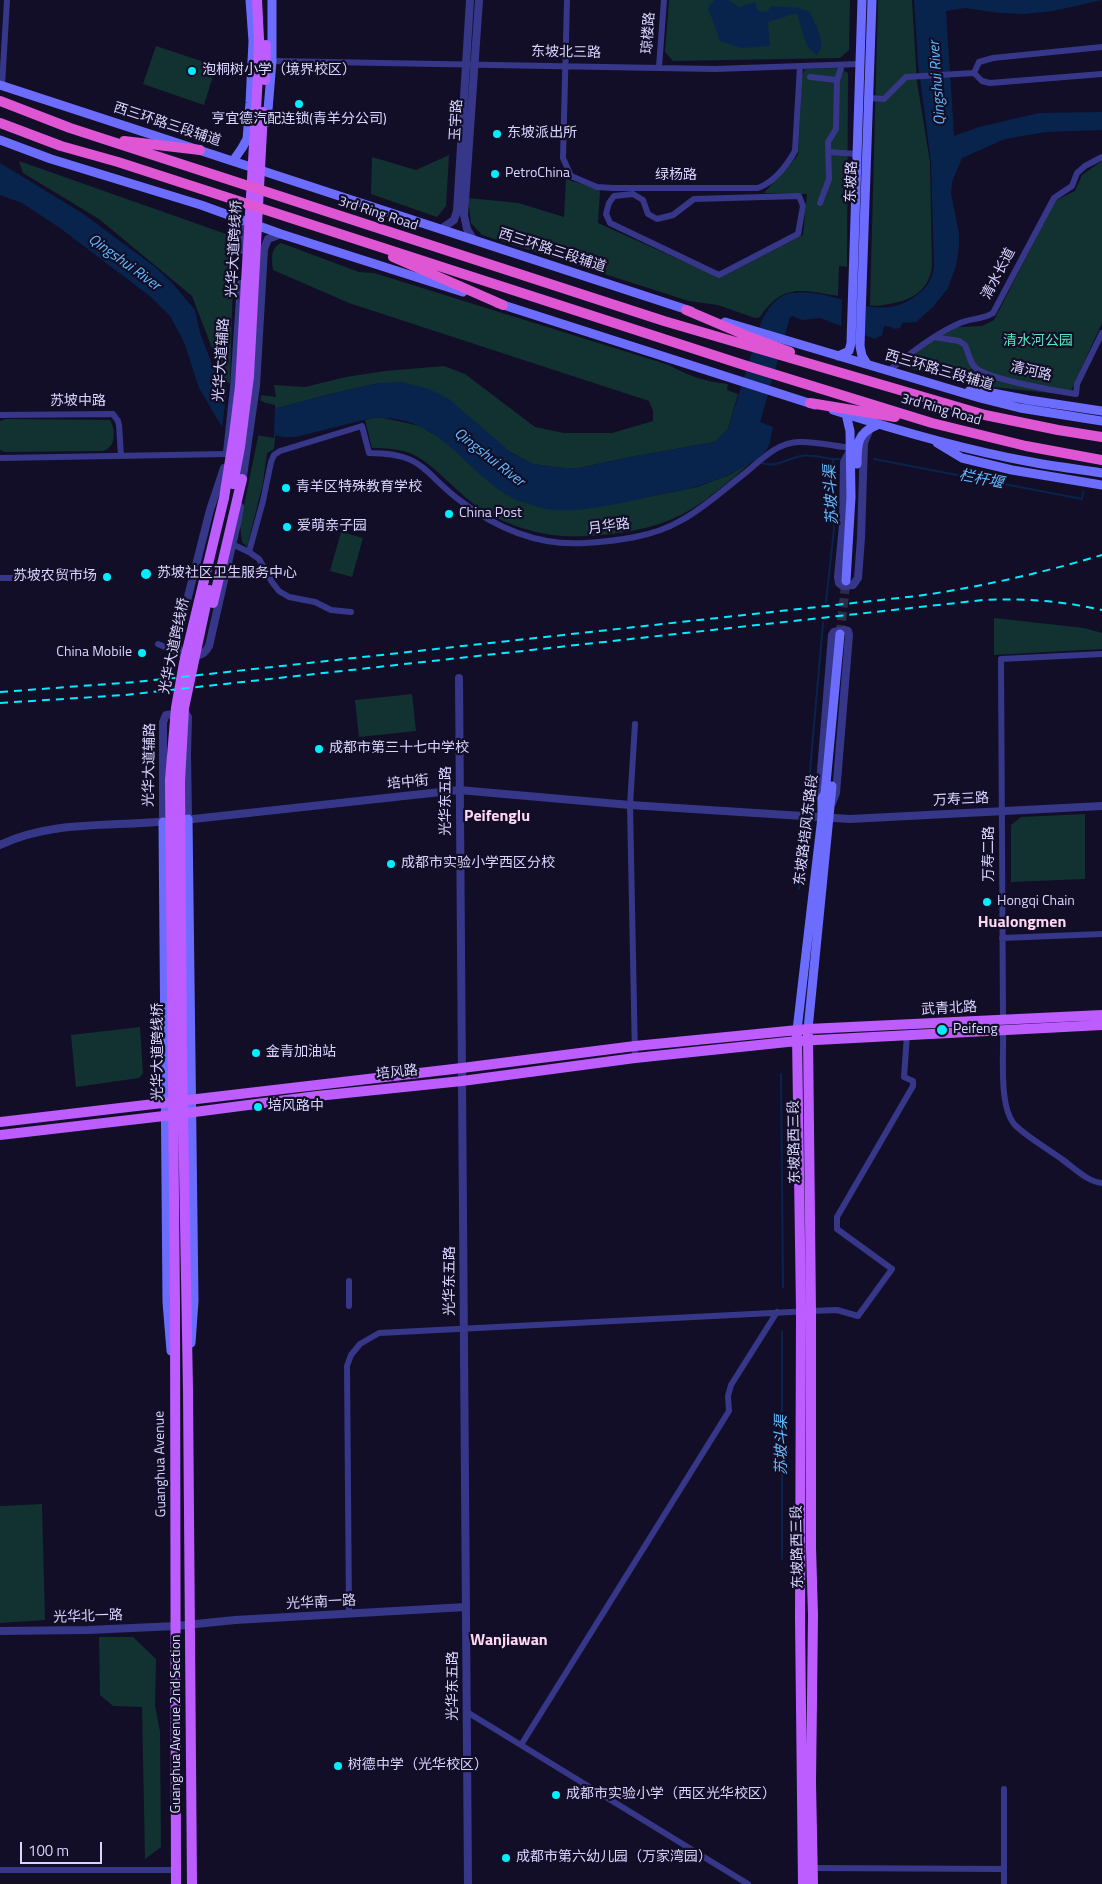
<!DOCTYPE html>
<html>
<head>
<meta charset="utf-8">
<style>
	body { margin:0 }
	#map { position:relative; width:1102px; height:1884px; overflow:hidden; background:#120e28; font-family:"Titillium Web",sans-serif }
	canvas { display:block }
	.scale { position:absolute; left:20px; top:1842px; width:82px; height:22px; box-sizing:border-box; border:2px solid #d9d5ff; border-top:0; padding-left:6px; font-size:15px; line-height:18px; white-space:nowrap; color:#d9d5ff; -webkit-text-stroke:4px #120e28; paint-order:stroke }
</style>
</head>
<body>
<div id="map">
<canvas width="1102" height="1884"></canvas>
<div class="scale">100 m</div>
</div>
<script>
const g = document.querySelector('canvas').getContext('2d');
g.lineJoin = 'round';
function paint(path, color) {
  g.fillStyle = color;
  g.fill(path, 'evenodd');
}
function stroke(path, color, width, dash) {
  g.strokeStyle = color;
  g.lineWidth = width;
  g.lineCap = dash ? 'butt' : 'round';
  g.setLineDash(dash || []);
  g.stroke(path);
}
function drawText(font, color, halo, rows, align = 'center') {
  g.font = font + ' "Titillium Web","Noto Sans SC",sans-serif';
  g.lineWidth = 4.5;
  g.setLineDash([]);
  g.textBaseline = 'middle';
  g.strokeStyle = halo;
  g.fillStyle = color;
  for (const [text, x, y, turn = 0] of rows) {
    g.save();
    g.translate(x, y);
    g.rotate((+turn || 0) * Math.PI / 180);
    g.textAlign = isNaN(turn) ? turn : align;
    if (halo) g.strokeText(text, 0, 0);
    g.fillText(text, 0, 0);
    g.restore();
  }
}
const green = new Path2D(`
	M669,0h181l-1,50 -9,8 -167,3 -8,-9z
	M878,0h34l5,82 13,80 2,104c-3,25 -20,34 -43,38 -7,1 -13,3 -19,1z
	M156,46l60,20 -12,39 -61,-21z
	M839,68l9,5 -1,194 -8,-1 -1,30c-37,-6 -55,-13 -78,21l-5,1 -37,-13 -29,-4 -207,-66 -11,-12 -3,-25 50,5 46,14 2,-38 34,11 -2,33 122,55 83,-43 4,-41 -43,-1 34,-38 4,-79 3,-7z
	M449,155l-3,51 -9,11 -66,-23 1,-37 44,13z
	M19,161l207,73 8,8 -4,141 -5,-1 -33,-86 -93,-77 -76,-46z
	M1102,161v162l-33,72 -95,-10 -73,-19 26,-22 31,-17 24,-1 12,-6 61,-119 20,-10 7,-16z
	M281,243l78,29 15,1 295,92c19,11 38,17 59,19l-1,6 11,4 -10,35 -13,13 -85,15 -51,11h-16l-30,-4 -154,-81 -53,12 -48,13v-1l-4,42 -7,4 -4,30 -16,64 -5,-5 -2,-17 18,-88 3,-42 15,2 -2,-12 31,2 41,-10 39,-6 59,-5 21,8 70,53 29,6h48l41,-12v-10l-4,-10 -300,-98 -76,-33c-1,-11 -3,-22 8,-27z
	M372,418h12l36,8 25,15 32,30 146,31 74,-15 32,-12 23,-13c-25,20 -50,45 -80,57 -31,14 -86,20 -120,16 -22,-3 -48,-12 -68,-24 -24,-14 -50,-48 -74,-58 -12,-4 -25,-5 -38,-5l-7,-28z
	M6,419l104,1c6,10 6,29 -8,31l-97,1 -5,-2v-29z
	M341,532l22,6 -11,39 -22,-6z
	M994,618l90,10 18,5v16l-108,6z
	M412,694l4,37 -57,6 -4,-37z
	M1085,814v65l-74,3v-57l10,-8z
	M140,1027l3,46 -4,5 -63,9 -5,-52z
	M42,1504l3,116 -45,3v-117z
	M99,1637h34l23,22 -1,46 5,27 1,115 -16,12 -3,-152 -29,-1 -13,-11z`);
const water = new Path2D(`
	M714,0h15l10,7 16,-5 3,9 9,1 4,-6 28,2 11,4c5,14 18,29 7,43 -14,-8 -15,-28 -20,-42l-29,9 2,24 -29,2 -21,-7 -12,-33z
	M914,0h188l-49,11 -29,3 -24,-1 -35,-5 -19,3 8,125 25,-9 60,-14 63,-1v18l-56,2 -41,7 -43,19 -10,24 -1,11 8,41v12l-3,20 -8,22 -15,19 -17,15 -14,1 -2,5 -6,1 -2,-2 -8,-1 -2,9 -7,4 -55,-21 -18,2 -9,-4 -3,1 -30,105 13,5c-2,6 -2,16 -6,22 -11,16 -50,31 -69,37 -13,4 -27,6 -41,9 -32,7 -88,22 -119,12 -9,-3 -21,-6 -29,-11 -50,-29 -68,-82 -137,-78l-77,19h-11l-62,-10 -23,-39 -15,-46 -14,-26 -19,-19 -91,-69 -38,-25 -22,-8v-32l82,50 73,54 18,17 22,26 5,23 16,42 11,14 38,16 13,3 48,-13 53,-12 24,-1 26,7 20,10 64,55 20,10 30,4h16l51,-11 85,-15 13,-13 34,-109c6,-11 11,-20 23,-25 3,-2 7,-2 11,-2 40,-5 81,32 118,4 12,-8 18,-16 20,-31l-3,-104 -13,-99z`);
const pier = new Path2D(`
	M842,297l24,7 -1,34 -24,-8z
	M227,386l39,17 9,2 -1,33 -52,-9z`);
const stream = new Path2D(`
	M753,458c19,14 29,2 48,-2 10,-2 22,2 32,3l1,70 -8,73
	M833,459h7
	M874,459l208,40 1,-7
	M807,805l16,-182
	M799,889l5,-52
	M781,1074l2,213
	M782,1559v-227`);
const secondaryTunnel = new Path2D(`
	M840,634l6,-53`);
const minor = new Path2D(`
	M567,0l-4,158 8,18 26,11 16,1h145c16,-6 29,-23 37,-37l5,-85
	M272,61l443,8 144,-5
	M659,67l5,-67
	M974,73l5,-11 14,-4 109,-11
	M810,77l27,3
	M2,86l5,-86
	M869,98l15,1 22,-22 68,-4 8,8 8,2 112,-9
	M829,152l28,2
	M633,194l10,6 5,14 9,5 16,-4 21,-16 105,-3 4,10 -5,28 -79,41 -109,-52 -4,-9 3,-11 5,-7z
	M820,203l9,-24 -1,-37 8,-13 1,-49 5,-15
	M934,337l25,4 6,4c4,8 4,18 12,24 16,11 78,22 99,25l1,-10 25,-51
	M888,371c23,-18 45,-36 72,-48 11,-5 22,-3 33,-10l61,-115 18,-12 5,-13 8,-7 17,-9
	M0,415l113,-1 5,7 1,4 2,31
	M0,458l226,-4
	M232,544l17,8 10,7 13,23 7,9 10,6 26,5 16,8 20,2
	M249,552l14,-51 8,-39 3,-7 6,-4 82,-25 7,27c57,0 54,21 93,49 36,27 78,44 123,41 31,-2 68,-6 95,-22 23,-12 43,-31 64,-47 16,-13 32,-31 54,-32 17,-1 36,4 53,6
	M0,578h13
	M158,644l23,10
	M1002,938l100,-4
	M1003,1020l-2,-361 101,-5
	M1003,1030c1,25 -5,79 13,96 14,13 32,23 47,34 11,8 25,22 39,23
	M635,1058l-5,-253 5,-81
	M349,1281v25
	M349,1614l-2,-248 4,-11 9,-11 19,-11 432,-22 26,-1 21,6 34,-47 -55,-40v-12l76,-131v-5l-9,-4 3,-42
	M467,1712l281,172
	M521,1745l208,-334 -1,-15 3,-11 46,-73
	M811,1868l193,1
	M0,1870h176
	M1004,1884v-95`);
const tertiary = new Path2D(`
	M235,217l6,10 2,23
	M441,229l13,-9 3,-9 13,-211
	M473,239l-6,-10 -3,-14 15,-215
	M850,451l-6,11 -1,63 -5,52 1,6 4,3 10,-1 5,-7 3,-40 3,-95 5,-12
	M227,452l7,-64 7,-104
	M224,468l-14,42 -33,130 1,7 3,7c12,3 22,4 28,-8l29,-127 2,-12
	M242,483l14,-97 8,-137 4,-10 13,-5
	M459,678l9,1206
	M822,798l-3,-3 13,-160 2,-3 10,-2 4,1 1,4 -13,158 -4,10
	M184,820l275,-30 171,15 220,14 252,-13
	M163,822v-100l3,-7 19,-2 3,4 -1,37 1,65
	M0,845c51,-25 113,-18 168,-24
	M0,1631l88,-1 88,-4 59,-6 231,-13`);
const secondary = new Path2D(`
	M0,85l691,226
	M267,122l5,-61v-61
	M0,140l51,19 150,46 80,29 182,58
	M233,161l9,-13 5,-9 3,-36 3,-62 -3,-41
	M497,303l318,102
	M725,322l255,76 40,10 82,13
	M838,356l11,-5 2,-8 11,-343
	M867,364l-5,-8 -2,-10 12,-346
	M969,391l18,1 42,8 73,11
	M833,410c63,20 127,39 193,51 25,5 51,8 76,12
	M846,414l4,17 1,66 -5,84
	M937,443l25,15 50,12 90,15
	M857,464c0,-20 0,-31 20,-39
	M188,819l6,482 -3,42
	M163,822l4,480 4,49
	M808,1029l24,-243
	M797,1030l25,-213v-19l3,-4 15,-160`);
const primary = new Path2D(`
	M265,80l1,-35
	M233,484l7,-37 9,-71 14,-264
	M213,603l29,-124
	M808,1035l3,276v237l2,67 -2,167 2,102
	M797,1036l4,275 -1,307 3,266
	M0,1122l462,-54 173,-22 173,-17 294,-14
	M0,1135l164,-19 153,-20 145,-15 173,-23 162,-17 305,-16
	M176,1884l-1,-582 -5,-522 6,-72 8,-45 40,-165 10,-63 6,-49 18,-311 1,-36 -2,-39
	M192,1884l-4,-494 -6,-335 -2,-274 4,-73 25,-118`);
const trunk = new Path2D(`
	M0,101l70,27 594,193 321,94 73,15 44,7
	M0,123l61,23 57,16 626,203 188,58 94,23 76,14
	M124,141l76,9
	M393,257l110,48
	M686,310l66,28 38,14
	M810,403l85,14`);
const rail = new Path2D(`
	M0,692l136,-10 781,-86c63,-9 125,-23 185,-41
	M0,703l125,-8 858,-95c41,-2 79,1 119,10`);
const markers = [
	[192,71,5,"#01eeff"],
	[299,104,5,"#01eeff"],
	[497,134,5,"#01eeff"],
	[495,174,5,"#01eeff"],
	[286,488,5,"#01eeff"],
	[449,514,5,"#01eeff"],
	[287,527,5,"#01eeff"],
	[146,574,6,"#01eeff"],
	[107,577,5,"#01eeff"],
	[142,653,5,"#01eeff"],
	[319,749,5,"#01eeff"],
	[391,864,5,"#01eeff"],
	[987,902,5,"#01eeff"],
	[942,1030,6,"#01eeff"],
	[256,1053,5,"#01eeff"],
	[258,1107,5,"#01eeff"],
	[338,1766,5,"#01eeff"],
	[556,1795,5,"#01eeff"],
	[506,1858,5,"#01eeff"]
];
const streetNames = [
	["琼楼路",649,33,-86],
	["东坡北三路",566,53,1],
	["玉宇路",457,120,-87],
	["西三环路三段辅道",167,125,18],
	["绿杨路",676,176],
	["东坡路",852,182,-88],
	["3rd Ring Road",378,214,18],
	["光华大道跨线桥",235,249,-87],
	["西三环路三段辅道",552,251,18],
	["清水长道",999,274,-62],
	["光华大道辅路",222,360,-86],
	["西三环路三段辅道",939,371,16],
	["清河路",1031,372,13],
	["苏坡中路",78,402],
	["3rd Ring Road",941,410,16],
	["月华路",609,527,-8],
	["光华大道跨线桥",175,646,-78],
	["光华大道辅路",150,765,-89],
	["培中街",408,783,-6],
	["万寿三路",961,800,-3],
	["光华东五路",447,801,-90],
	["东坡路培风东路段",807,830,-83],
	["万寿二路",990,854,-90],
	["武青北路",949,1009,-3],
	["光华大道跨线桥",159,1052,-90],
	["培风路",397,1073,-6],
	["东坡路西三段",795,1142,-91],
	["光华东五路",451,1281,-90],
	["Guanghua Avenue",161,1464,-91],
	["东坡路西三段",798,1547,-91],
	["光华南一路",321,1603,-3],
	["光华北一路",88,1617,-2],
	["光华东五路",454,1686,-90],
	["Guanghua Avenue 2nd Section",177,1724,-90]
];
const poiNames = [
	["泡桐树小学（境界校区）",202,71],
	["亨宜德汽配连锁(青羊分公司)",299,120,"center"],
	["东坡派出所",507,134],
	["PetroChina",505,174],
	["青羊区特殊教育学校",296,488],
	["China Post",459,514],
	["爱萌亲子园",297,527],
	["苏坡社区卫生服务中心",157,574],
	["苏坡农贸市场",97,577,"right"],
	["China Mobile",132,653,"right"],
	["成都市第三十七中学校",329,749],
	["成都市实验小学西区分校",401,864],
	["Hongqi Chain",997,902],
	["Peifeng",953,1030],
	["金青加油站",266,1053],
	["培风路中",268,1107],
	["树德中学（光华校区）",348,1766],
	["成都市实验小学（西区光华校区）",566,1795],
	["成都市第六幼儿园（万家湾园）",516,1858]
];
const parkNames = [
	["清水河公园",1038,342]
];
const waterNames = [
	["Qingshui River",938,83,-94],
	["Qingshui River",124,263,36],
	["Qingshui River",489,458,38],
	["栏杆堰",981,480,11],
	["苏坡斗渠",832,495,-93],
	["苏坡斗渠",782,1445,-90]
];
const quarterNames = [
	["Peifenglu",497,817],
	["Hualongmen",1022,923],
	["Wanjiawan",509,1641]
];
paint(green, '#113230');
paint(water, '#09244c');
paint(pier, '#120e28');
stroke(stream, '#09244c', 2);
stroke(secondaryTunnel, '#302c48', 9, [9, 4.5]);
stroke(minor, '#373789', 6);
stroke(tertiary, '#373789', 8);
stroke(secondary, '#6c6dff', 9);
stroke(primary, '#bd5cff', 10);
stroke(trunk, '#de56d4', 10);
stroke(rail, '#01eeff', 2, [8, 6]);
for (const [x, y, r, color] of markers) {
  const dot = new Path2D();
  dot.arc(x, y, r, 0, 2 * Math.PI);
  g.fillStyle = color;
  g.fill(dot);
  stroke(dot, '#120e28', 2);
}
drawText('14px', '#d9d5ff', '#120e28', streetNames);
drawText('14px', '#d9d5ff', '#120e28', poiNames, 'left');
drawText('14px', '#5ae6be', '#120e28', parkNames);
drawText('italic 15px', '#63bcff', '#120e28', waterNames);
drawText('bold 16px', '#ffd7f2', '#120e28', quarterNames);
</script>
</body>
</html>
